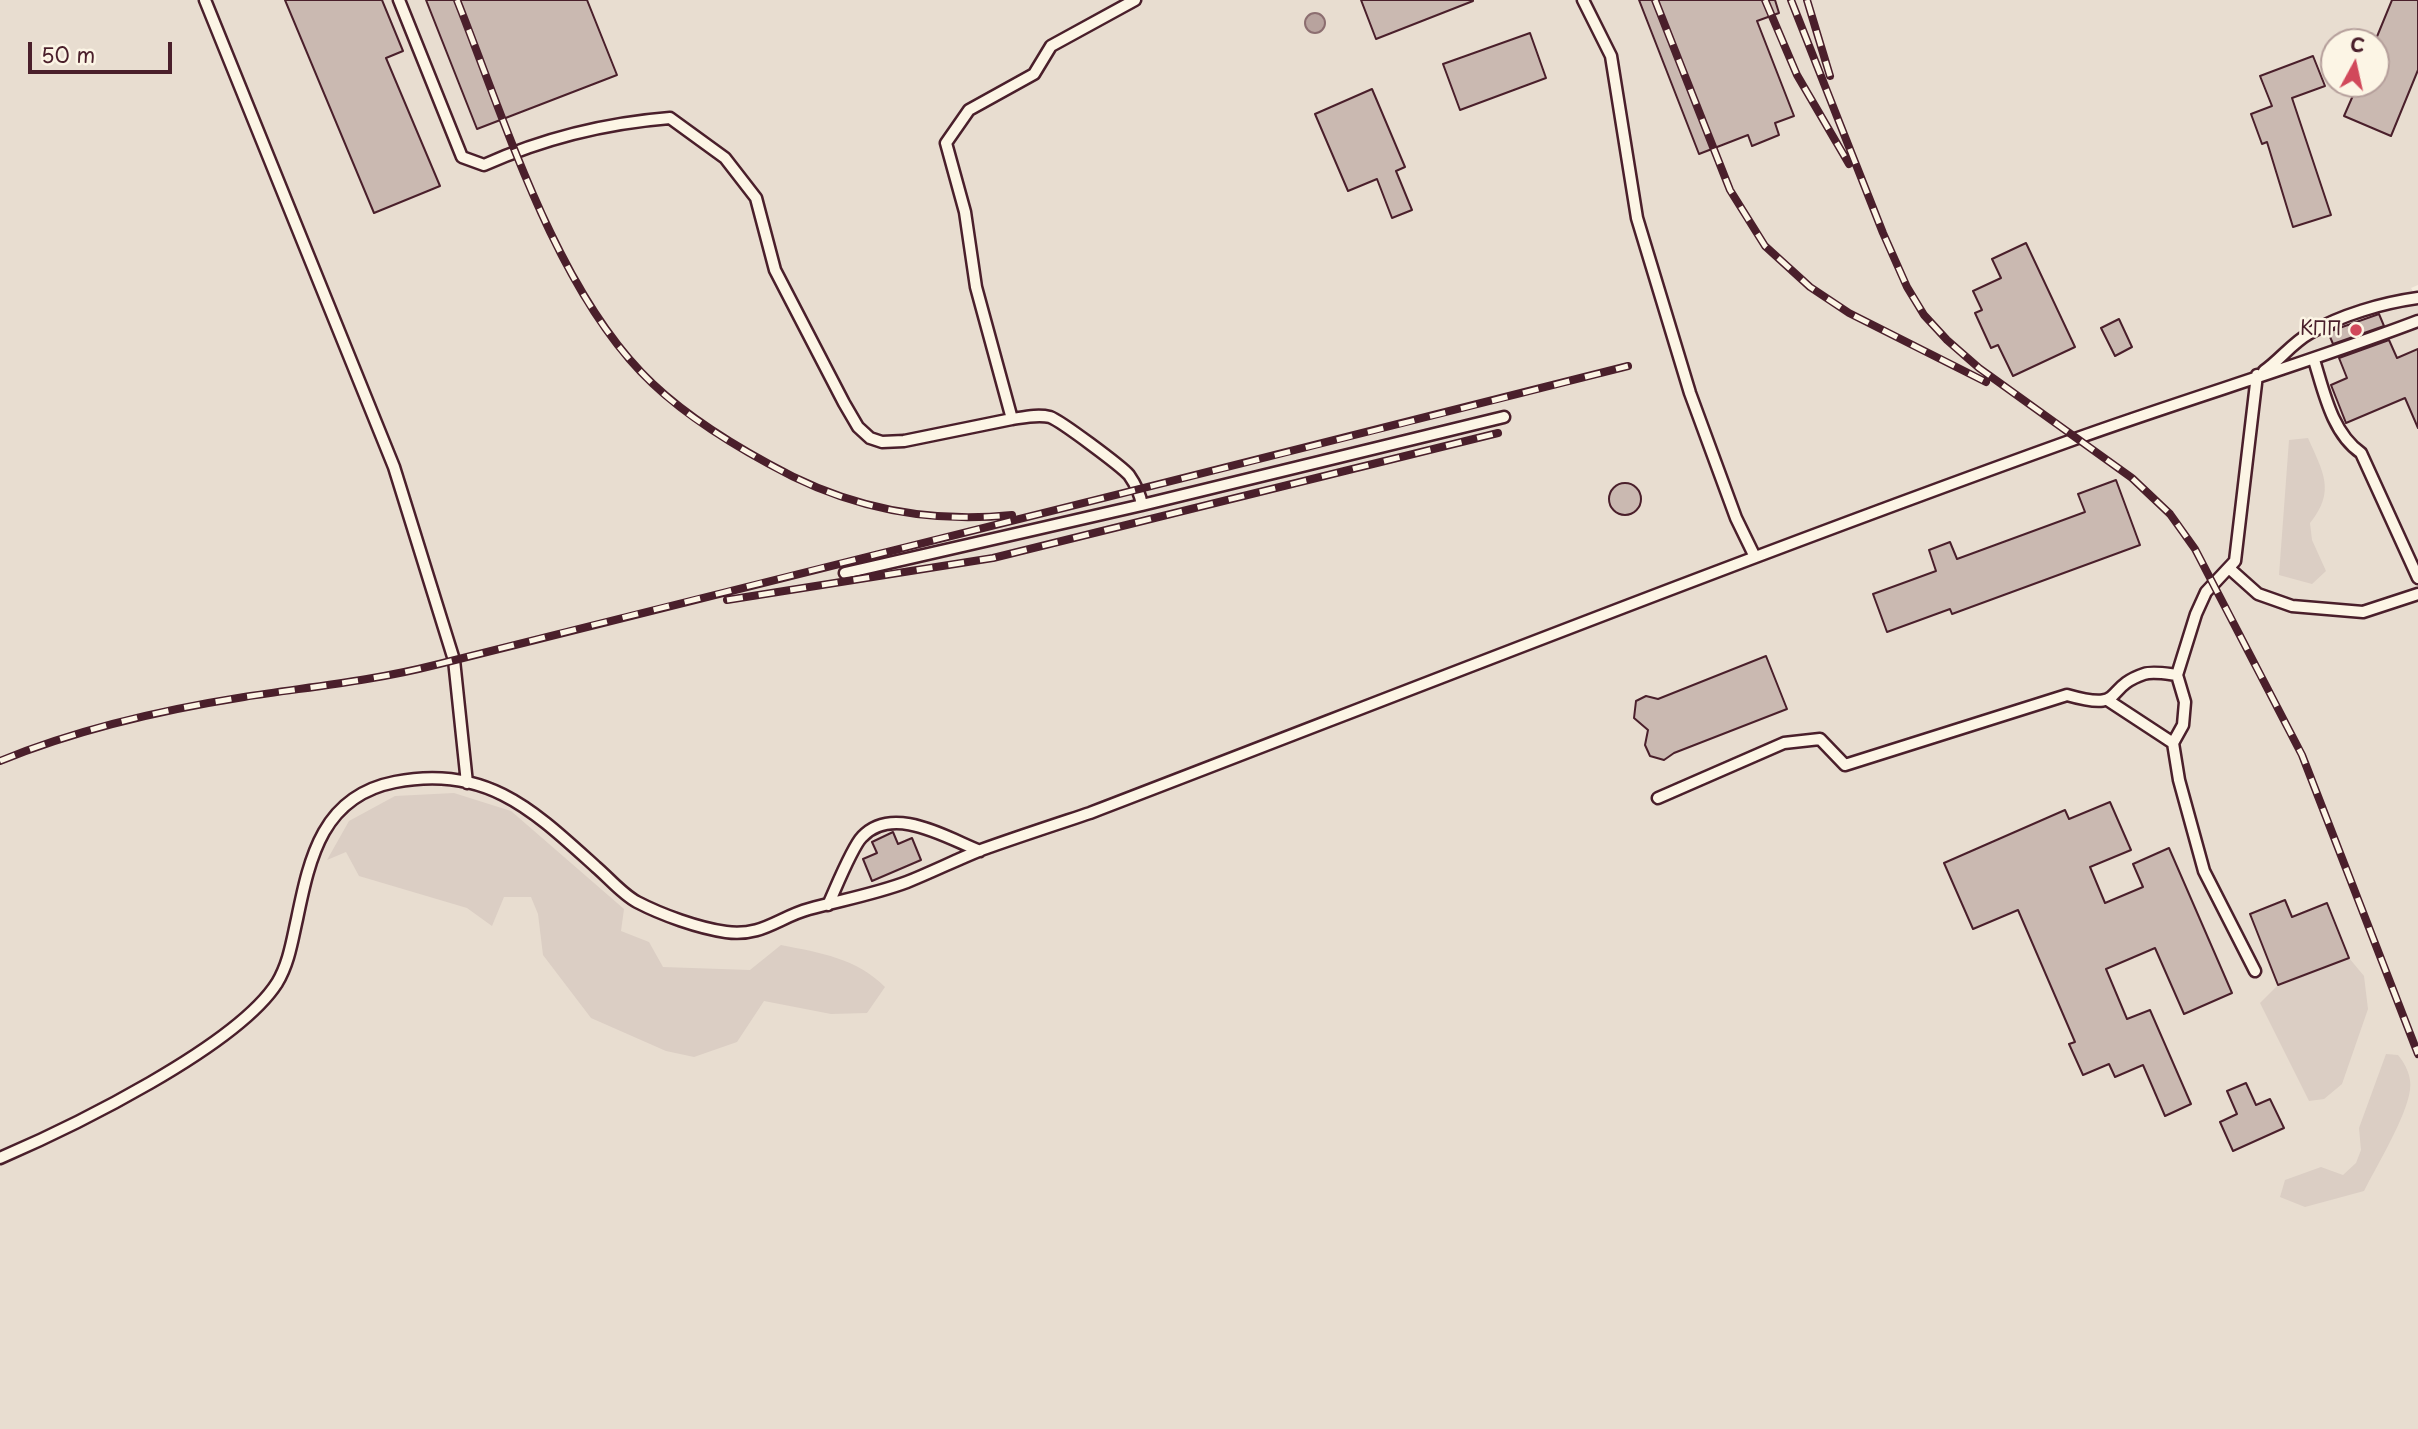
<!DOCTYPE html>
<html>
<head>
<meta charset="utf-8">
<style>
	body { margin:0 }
	#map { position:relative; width:2418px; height:1429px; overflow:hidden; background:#f5ecde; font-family:"Playpen Sans",sans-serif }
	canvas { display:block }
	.north { position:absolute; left:2320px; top:28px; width:70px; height:70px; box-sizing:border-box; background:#fcf5e5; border:2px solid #b59f9b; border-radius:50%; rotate:8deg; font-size:19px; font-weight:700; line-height:28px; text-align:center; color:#4a1f2b }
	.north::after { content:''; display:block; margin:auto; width:24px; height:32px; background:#d1495b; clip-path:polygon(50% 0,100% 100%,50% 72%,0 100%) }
	.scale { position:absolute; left:28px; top:42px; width:144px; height:32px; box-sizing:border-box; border:4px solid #4a1f2b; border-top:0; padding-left:9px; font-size:21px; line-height:24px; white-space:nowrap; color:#4a1f2b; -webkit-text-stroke:5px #fcf5e5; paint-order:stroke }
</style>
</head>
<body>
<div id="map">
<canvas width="2418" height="1429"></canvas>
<div class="north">С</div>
<div class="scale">50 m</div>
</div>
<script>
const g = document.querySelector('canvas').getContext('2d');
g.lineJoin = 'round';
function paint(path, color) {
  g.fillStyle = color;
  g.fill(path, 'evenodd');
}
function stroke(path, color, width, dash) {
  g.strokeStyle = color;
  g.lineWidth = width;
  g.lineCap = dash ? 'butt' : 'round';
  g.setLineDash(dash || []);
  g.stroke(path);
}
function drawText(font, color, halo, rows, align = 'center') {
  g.font = font + ' "Playpen Sans",sans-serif';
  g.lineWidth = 5;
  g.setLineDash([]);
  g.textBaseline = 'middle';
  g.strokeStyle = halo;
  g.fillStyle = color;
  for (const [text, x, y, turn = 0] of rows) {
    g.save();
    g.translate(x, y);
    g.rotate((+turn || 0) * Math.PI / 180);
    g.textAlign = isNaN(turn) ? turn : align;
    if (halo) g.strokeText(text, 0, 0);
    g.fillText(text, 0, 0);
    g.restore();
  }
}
const built = new Path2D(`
	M0,0h2418v285l-7,3 7,12v1129h-2418zM2334,42h42v42h-42z`);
const green = new Path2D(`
	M2308,438c15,34 28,53 2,85l2,17 14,31 -14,13 -33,-9 10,-135z
	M454,793l57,18 113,98 -3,22 28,11 14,25 87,3 31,-25c40,8 75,13 104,42l-18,26 -36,1 -67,-13 -27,41 -43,15 -28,-6 -75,-33 -48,-63 -5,-41 -7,-17h-27l-12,29 -25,-18 -108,-32 -13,-24 -19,8 22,-39 46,-25z
	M2349,958l15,18 4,33 -26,75 -18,15 -15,2 -49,-98 18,-18z
	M2386,1054l12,1c8,10 14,22 12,35 -4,28 -33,75 -46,101l-59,16 -25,-10 5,-17 36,-13 22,8 13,-12 5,-13 -2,-22z`);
const water = new Path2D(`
	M1305 23a10 10 0 1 1 20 0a10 10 0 1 1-20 0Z`);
const building = new Path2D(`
	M285,0h97l21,51 -17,7 54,128 -66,27z
	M426,0h161l30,75 -140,54z
	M1361,0h112v1l-97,38z
	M1639,0h136l4,13 -22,8 37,95 -19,7 4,12 -27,11 -4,-11 -49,19z
	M2392,0h26v70l-27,66 -47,-20 14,-32h18v-45z
	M1530,33l16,45 -86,32 -17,-46z
	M2313,56l12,30 -33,12 39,117 -38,12 -26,-85 -5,2 -11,-30 21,-8 -12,-30z
	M1372,89l33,78 -9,4 16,39 -20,8 -15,-39 -29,12 -33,-77z
	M2026,243l49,104 -62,29 -15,-31 -7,3 -16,-35 7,-3 -9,-19 28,-13 -9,-19z
	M2379,314l5,12 -51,18 -5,-12z
	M2119,319l13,28 -17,9 -14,-28z
	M2389,340l8,18 21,-9v79l-13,-30 -59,25 -15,-38 16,-7 -8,-20z
	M2116,480l24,65 -188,69 -2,-5 -63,23 -14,-38 63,-23 -7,-21 21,-8 7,17 128,-47 -7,-18z
	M1609 499a16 16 0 1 1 32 0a16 16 0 1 1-32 0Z
	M1766,656l21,53 -113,44 -10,7 -14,-4 -5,-11 3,-15 -14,-12 2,-17 10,-5 12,3z
	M2110,802l21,48 -41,17 15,36 38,-16 -10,-23 36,-16 63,145 -48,21 -29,-66 -49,21 21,50 23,-9 41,94 -26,12 -22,-51 -28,12 -6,-13 -26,11 -14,-31 6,-2 -57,-132 -45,19 -29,-66 121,-53 4,9z
	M893,832l5,12 14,-6 9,22 -49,21 -9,-22 14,-6 -5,-11z
	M2285,900l7,17 35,-14 22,55 -71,27 -28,-71z
	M2246,1083l10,22 14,-6 14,29 -51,23 -13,-29 17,-8 -10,-23z`);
const service = new Path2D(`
	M205,0l189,467 60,193 13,123
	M399,0l63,157 22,8c58,-26 123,-42 186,-47l55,40 31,40 19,72 69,133 14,24 12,11 12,4 22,-1 108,-22 -36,-132 -11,-75 -19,-69 23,-33 65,-36 17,-28 84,-46
	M1583,0l28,56 26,162 53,175 46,125 19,39
	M2314,360c10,32 18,73 47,93l57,125
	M2264,371c16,-11 28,-28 46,-38 31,-18 72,-30 108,-35
	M1142,505l362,-88
	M2230,569l28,25 34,12 71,6 55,-18
	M845,573l297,-68c-2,-12 -6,-20 -13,-30 -8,-9 -68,-54 -79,-58 -12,-3 -25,0 -38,2
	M2109,701l64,42
	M1658,798l126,-55 36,-4 25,26 222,-70c60,17 35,-7 77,-21 9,-3 24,0 33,1
	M828,905c7,-15 24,-58 34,-68 31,-33 85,1 118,14
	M2255,971l-51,-100 -25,-91 -6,-37 10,-18 2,-23 -8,-27 19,-61 10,-22 29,-31 22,-186
	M0,1158c72,-31 236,-111 277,-175 12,-20 15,-42 20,-64 13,-63 26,-123 98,-137 92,-18 139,29 201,85 13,11 26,27 41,35 25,13 61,26 89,30 36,5 53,-15 83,-23 33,-9 66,-15 98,-27 25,-10 49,-22 74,-32 36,-13 73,-25 109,-37 328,-126 654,-255 985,-374 114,-41 230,-75 343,-118`);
const rail = new Path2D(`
	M457,0c47,118 96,280 184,372 36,38 82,67 128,92 76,43 156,60 243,51
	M1655,0l75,190 35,56 45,41 39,26 137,69
	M1765,0l32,75 52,89
	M1791,0l92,233 24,54 17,28 23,25 32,28 153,110 38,36 25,35 107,206 116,299
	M1807,0l23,76
	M727,600l266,-42 505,-125
	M0,761c78,-32 161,-51 244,-64 64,-10 128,-16 191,-32 397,-101 796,-197 1193,-299`);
const markers = [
	[2356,330,7,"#d1495b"]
];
const poiNames = [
	["КПП",2342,330]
];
paint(built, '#e8ddd0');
paint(green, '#dbcec4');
paint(water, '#b8a39e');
stroke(water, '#8c6e70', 2);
paint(building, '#cab9b1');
stroke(building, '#4a1f2b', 2);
stroke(service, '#4a1f2b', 15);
stroke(service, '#fcf5e5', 10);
stroke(rail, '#4a1f2b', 8);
stroke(rail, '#fcf5e5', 5, [16]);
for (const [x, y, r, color] of markers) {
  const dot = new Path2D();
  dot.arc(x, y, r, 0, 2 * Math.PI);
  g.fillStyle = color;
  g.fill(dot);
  stroke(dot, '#fcf5e5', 2.5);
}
drawText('19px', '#4a1f2b', '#fcf5e5', poiNames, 'right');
</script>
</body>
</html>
